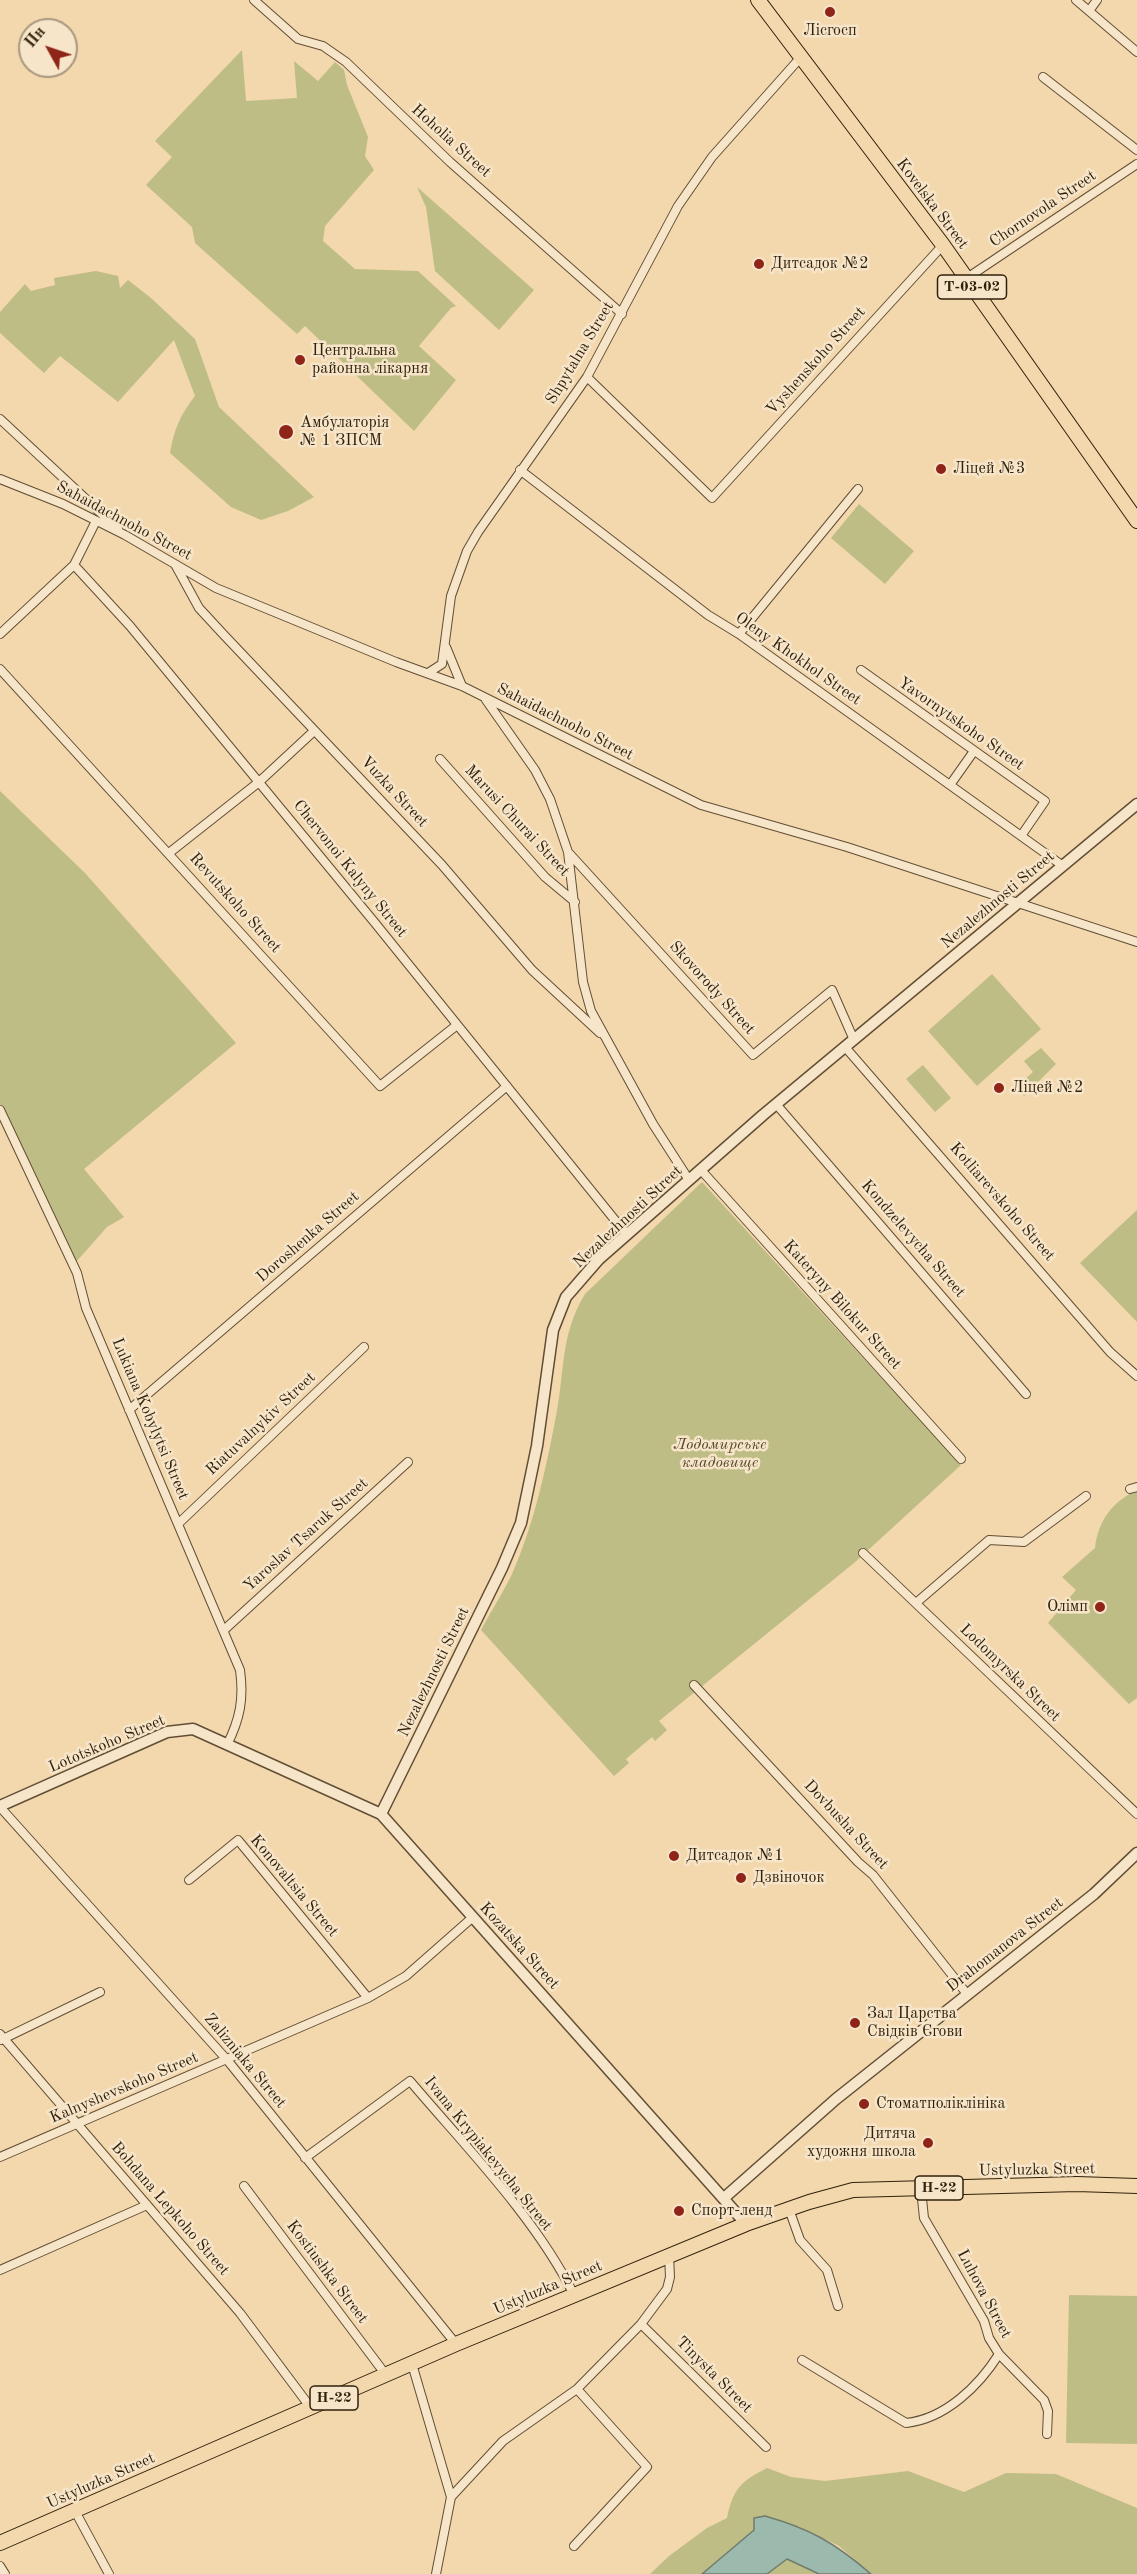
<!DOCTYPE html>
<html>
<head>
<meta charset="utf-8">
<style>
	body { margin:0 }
	#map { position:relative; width:1137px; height:2574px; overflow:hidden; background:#f3d7ad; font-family:"Old Standard TT",serif }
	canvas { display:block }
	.north { position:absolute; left:18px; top:18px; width:60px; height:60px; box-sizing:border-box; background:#f7e5ca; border:2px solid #a7977e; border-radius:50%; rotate:310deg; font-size:16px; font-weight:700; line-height:24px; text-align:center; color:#30210b }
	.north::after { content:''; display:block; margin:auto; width:21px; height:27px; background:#8f2418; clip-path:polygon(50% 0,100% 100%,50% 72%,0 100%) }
</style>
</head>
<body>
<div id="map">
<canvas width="1137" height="2574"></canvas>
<div class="north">Пн</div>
</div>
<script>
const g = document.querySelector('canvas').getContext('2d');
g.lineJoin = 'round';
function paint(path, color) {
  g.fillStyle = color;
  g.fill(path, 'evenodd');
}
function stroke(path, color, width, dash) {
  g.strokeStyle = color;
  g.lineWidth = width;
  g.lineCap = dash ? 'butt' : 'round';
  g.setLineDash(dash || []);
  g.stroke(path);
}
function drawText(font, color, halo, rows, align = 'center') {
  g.font = font + ' "Old Standard TT",serif';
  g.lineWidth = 5;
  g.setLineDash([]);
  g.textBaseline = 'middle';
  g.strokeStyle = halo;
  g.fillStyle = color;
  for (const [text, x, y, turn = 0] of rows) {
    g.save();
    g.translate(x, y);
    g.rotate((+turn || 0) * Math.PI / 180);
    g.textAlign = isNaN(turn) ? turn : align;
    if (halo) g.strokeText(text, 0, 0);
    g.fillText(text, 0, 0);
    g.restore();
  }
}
const green = new Path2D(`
	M242,50l4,51 51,-3 -3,-37 24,20 17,-19 9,8 3,15 21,52 -3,19 9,14 -49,56 -2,15 32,28 63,2 38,35 -5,2 -32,38 37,34 -42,51 -109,-105 -8,8 -102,-91 -3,-16 -46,-42 26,-28 -17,-16z
	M417,187l117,103 -35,40 -64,-59 -9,-64z
	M96,271l22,5 2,12 8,-8 23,18 44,41 24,68 95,90 -26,14 -27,9 -30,-13 -61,-54c4,-23 10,-38 25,-57l-21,-56 -56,62 -58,-46 -16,17 -44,-40v-21l25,-28 6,7 24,-6 -1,-7z
	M859,504l55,47 -29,33 -54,-46z
	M0,791l85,82 151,170 -152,126 40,48 -17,10 -31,35 -76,-158z
	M992,974l49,55 -64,57 -49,-55z
	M1041,1048l15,16 -32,32 -8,-9 17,-15 -9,-11z
	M923,1065l28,33 -16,14 -29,-33z
	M702,1182l259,283 -107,98 -195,158 8,9 -12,11 -3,-4 -26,22 3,4 -15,13 -133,-146c10,-19 22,-37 31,-56 22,-50 34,-105 44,-158 9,-45 4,-81 29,-122z
	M1137,1210v112l-57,-59z
	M1137,1490v208l-8,6 -81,-81 28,-33 -14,-13 33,-29c3,-27 17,-46 42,-58z
	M1069,2295l68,1v148l-71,-1z
	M767,2468l24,9 34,4 83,-10 56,21 42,-19 50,1 81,34v66h-266l-32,-28 -41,-20 -44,4 -52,44h-52l19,-18 38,-28 20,-10c6,-29 14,-37 40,-50z
	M787,2559l28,12 4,3h-52z`);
const water = new Path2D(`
	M765,2516c46,13 70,27 106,58h-52l-32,-15 -20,15h-65l52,-44v-12z`);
const minor = new Path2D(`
	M254,0l44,39 25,7 23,16 104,100 172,152
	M1076,0l61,52
	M1089,11l8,-11
	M1043,77l94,73
	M967,278l170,-114
	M587,377l125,121 231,-253
	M0,419l118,110
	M520,470l188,145 31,19 324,232
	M0,479l63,25 62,31 91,53 180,74 66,24 239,119 146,42 290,95
	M96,521l-22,44 56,61 245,297 252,312
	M176,566l23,42 24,26 219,231 90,105 68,63
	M0,634l74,-69
	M739,634l119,-145
	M446,647l16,39
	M0,669l380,417 77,-61
	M861,670l184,131 -24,35
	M428,673l14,-9 9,-68 16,-45 11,-19 109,-155 91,-171 34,-49 89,-100
	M486,700l49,70 15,29 18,53 15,130 8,29 62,113 36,56
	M440,759l105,118 30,25
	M950,785l24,-34
	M568,852l185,203 79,-65 22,50
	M169,853l90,-71 55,-51
	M845,1047l265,305 27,24
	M776,1104l250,290
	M0,1110l77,163 9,35 154,362c4,29 0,49 -13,75
	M701,1170l260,289
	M129,1410l378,-324
	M1130,1489l7,-2
	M179,1523l185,-176
	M863,1553l274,261
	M916,1603l73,-63 35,2 62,-46
	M224,1630l184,-168
	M694,1685l164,177 15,13 94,119
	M0,1807l228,254 228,283
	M189,1880l49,-40 130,158
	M0,2034l240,279 71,95
	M1,2040l99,-48
	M0,2157l368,-159 38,-22 67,-59
	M305,2158l105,-77c55,65 126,137 164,214
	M244,2186l142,189
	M921,2189l3,29 60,103 5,17 10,16 45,46 4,11 -1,23
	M789,2209l11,31 27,30 11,36
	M0,2270l147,-65
	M641,2324l125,123
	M802,2360l104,63c39,-4 73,-37 93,-69
	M412,2364l39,133 -15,77
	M451,2497l52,-56 74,-52 64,-65 26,-35 3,-12 -1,-22
	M75,2511l34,63
	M574,2546l73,-79 -70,-78
	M0,2566l5,8`);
const tertiary = new Path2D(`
	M0,1806l167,-74 26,-3 188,85 365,410
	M381,1814l121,-246 19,-45 16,-77 16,-116 13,-33 33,-38 164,-144 374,-311
	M724,2198l112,-99 258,-205 43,-41`);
const primary = new Path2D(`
	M758,0l185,245 194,276
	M0,2543l456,-199 290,-120 63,-22 44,-12 224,-6 60,2`);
const markers = [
	[830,12,6,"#8f2418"],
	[759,264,6,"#8f2418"],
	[300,360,6,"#8f2418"],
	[286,432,8,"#8f2418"],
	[941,469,6,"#8f2418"],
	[999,1088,6,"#8f2418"],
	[1100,1607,6,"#8f2418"],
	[674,1856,6,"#8f2418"],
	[741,1878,6,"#8f2418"],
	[855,2023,6,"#8f2418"],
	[864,2104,6,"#8f2418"],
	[928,2143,6,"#8f2418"],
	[679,2211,6,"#8f2418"]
];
const shields = [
	[972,287,69],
	[939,2188,48],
	[334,2398,48]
];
const shieldNames = [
	["Т-03-02",972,287],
	["Н-22",939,2188],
	["Н-22",334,2398]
];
const poiNames = [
	["Лісгосп",830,31,"center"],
	["Дитсадок №2",771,264],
	["Центральна",312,351],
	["районна лікарня",312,369],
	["Амбулаторія",300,423],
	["№ 1 ЗПСМ",300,441],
	["Ліцей №3",953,469],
	["Ліцей №2",1011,1088],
	["Олімп",1088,1607,"right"],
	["Дитсадок №1",686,1856],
	["Дзвіночок",753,1878],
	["Зал Царства",867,2014],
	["Свідків Єгови",867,2032],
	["Стоматполіклініка",876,2104],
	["Дитяча",916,2134,"right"],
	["художня школа",916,2152,"right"],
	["Спорт-ленд",691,2211]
];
const streetNames = [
	["Hoholia Street",451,141,42],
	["Kovelska Street",932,204,53],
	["Chornovola Street",1043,209,-34],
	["Shpytalna Street",580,353,-59],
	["Vyshenskoho Street",816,361,-48],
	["Sahaidachnoho Street",124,521,28],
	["Oleny Khokhol Street",798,659,35],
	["Sahaidachnoho Street",565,722,27],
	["Yavornytskoho Street",961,724,35],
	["Vuzka Street",394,792,47],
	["Marusi Churai Street",517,821,47],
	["Chervonoi Kalyny Street",350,869,51],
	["Nezalezhnosti Street",998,900,-40],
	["Revutskoho Street",235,903,48],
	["Skovorody Street",712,988,48],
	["Kotliarevskoho Street",1002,1202,49],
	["Nezalezhnosti Street",628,1217,-43],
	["Doroshenka Street",308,1237,-41],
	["Kondzelevycha Street",913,1239,49],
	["Kateryny Bilokur Street",842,1305,48],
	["Lukiana Kobylytsi Street",150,1419,67],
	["Riatuvalnykiv Street",261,1424,-43],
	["Yaroslav Tsaruk Street",306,1535,-42],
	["Nezalezhnosti Street",434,1672,-64],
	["Lodomyrska Street",1010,1673,44],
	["Lototskoho Street",107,1744,-23],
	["Dovbusha Street",846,1825,47],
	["Konovaltsia Street",294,1886,50],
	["Drahomanova Street",1005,1945,-38],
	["Kozatska Street",519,1946,48],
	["Zalizniaka Street",245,2061,50],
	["Kalnyshevskoho Street",124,2088,-23],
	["Ivana Krypiakevycha Street",488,2154,51],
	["Ustyluzka Street",1037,2170,-1],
	["Bohdana Lepkoho Street",170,2209,49],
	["Kostiushka Street",327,2272,53],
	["Ustyluzka Street",548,2288,-23],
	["Luhova Street",984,2294,62],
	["Tinysta Street",714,2375,45],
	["Ustyluzka Street",101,2481,-24]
];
const parkNames = [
	["Лодомирське",720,1445],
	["кладовище",720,1463]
];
paint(green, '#bfbd86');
paint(water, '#9bb9ac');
stroke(water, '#707c6c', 1.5);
stroke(minor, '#614e34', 10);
stroke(tertiary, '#614e34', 13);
stroke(primary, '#30210b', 16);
stroke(minor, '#f7e5ca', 8);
stroke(tertiary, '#f7e5ca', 10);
stroke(primary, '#f3d7ad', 14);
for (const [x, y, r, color] of markers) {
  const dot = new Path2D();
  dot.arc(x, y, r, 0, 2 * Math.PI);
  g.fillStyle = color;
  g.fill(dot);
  stroke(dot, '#f7e5ca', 2);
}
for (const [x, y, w] of shields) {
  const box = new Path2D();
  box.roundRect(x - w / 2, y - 12, w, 24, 4.5);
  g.fillStyle = '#f7e5ca';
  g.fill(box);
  stroke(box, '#30210b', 1.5);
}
drawText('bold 15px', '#30210b', null, shieldNames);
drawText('16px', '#30210b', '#f7e5ca', poiNames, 'left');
drawText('16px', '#30210b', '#f7e5ca', streetNames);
drawText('italic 16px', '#54482a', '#f7e5ca', parkNames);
</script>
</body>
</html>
